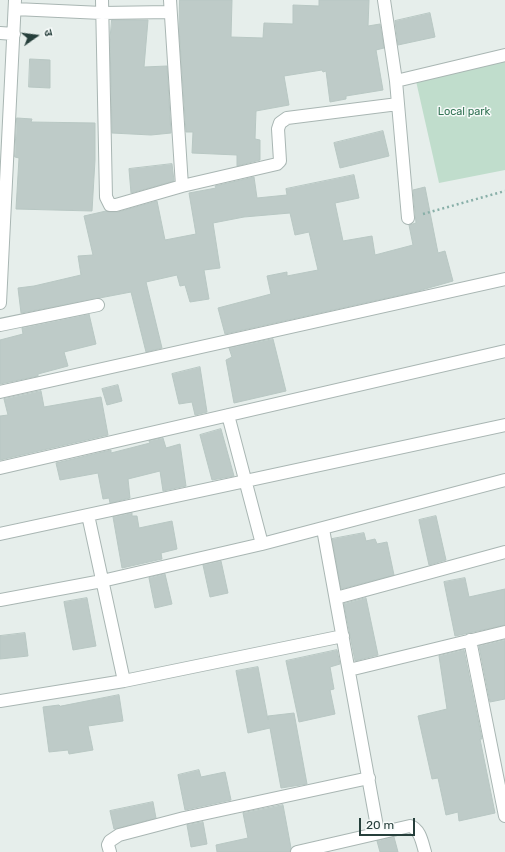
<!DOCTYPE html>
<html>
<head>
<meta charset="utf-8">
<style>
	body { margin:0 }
	#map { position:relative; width:505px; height:852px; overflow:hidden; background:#e6eeeb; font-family:Rubik,"Noto Sans Devanagari",sans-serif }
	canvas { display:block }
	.north { position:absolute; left:16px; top:16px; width:40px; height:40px; -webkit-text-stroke:3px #f6faf9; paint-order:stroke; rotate:76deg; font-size:11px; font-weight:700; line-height:16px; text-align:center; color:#263f3b }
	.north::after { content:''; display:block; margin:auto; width:14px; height:18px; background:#263f3b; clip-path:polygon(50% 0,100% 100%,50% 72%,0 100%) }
	.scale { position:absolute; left:359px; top:818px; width:56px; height:18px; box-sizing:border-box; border:2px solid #263f3b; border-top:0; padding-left:5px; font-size:12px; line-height:14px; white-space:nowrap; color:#263f3b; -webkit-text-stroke:3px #f6faf9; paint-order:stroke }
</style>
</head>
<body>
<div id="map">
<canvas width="505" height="852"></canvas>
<div class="north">उ</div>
<div class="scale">20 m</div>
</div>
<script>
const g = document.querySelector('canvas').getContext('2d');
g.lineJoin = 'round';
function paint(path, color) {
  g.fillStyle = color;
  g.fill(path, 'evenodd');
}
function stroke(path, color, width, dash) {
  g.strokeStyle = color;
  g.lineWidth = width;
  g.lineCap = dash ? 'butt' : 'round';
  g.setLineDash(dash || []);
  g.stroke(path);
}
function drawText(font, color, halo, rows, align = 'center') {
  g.font = font + ' Rubik,sans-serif';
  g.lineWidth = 3;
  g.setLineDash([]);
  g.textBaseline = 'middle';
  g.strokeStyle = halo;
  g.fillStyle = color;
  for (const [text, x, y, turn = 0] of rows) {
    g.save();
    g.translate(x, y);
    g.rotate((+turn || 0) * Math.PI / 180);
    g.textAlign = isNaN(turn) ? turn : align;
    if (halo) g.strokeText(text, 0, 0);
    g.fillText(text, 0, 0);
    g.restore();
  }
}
const green = new Path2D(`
	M505,60v110l-66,13 -23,-102z`);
const building = new Path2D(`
	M180,0h52l-1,37 32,1 1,-15 29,1v-19l26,1v-6h50l-1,26 12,-2 4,24 -8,2 7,40 -37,6v3l-16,3 -4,-31 -3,1 -1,-2 -38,6 5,29 -33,6 -1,28 5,1v20l-23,6v-11l-45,-2 1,-21h-7l-7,-103z
	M430,13l5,24 -37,8 -3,-24z
	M112,20h36l-4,47 23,-1 4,67 -20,2 -39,-2 -2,-94z
	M30,59l20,1v28l-21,-1z
	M17,118l15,1 -1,3 64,1v37l-3,51 -76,-2 3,-51 -4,-1z
	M383,131l6,25 -49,12 -6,-25z
	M172,164l2,17 -43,12 -2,-24z
	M354,175l5,23 -24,5 8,38 29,-5 3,19 38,-10 -4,-20 7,-2 -3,-33 12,-3 13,66 7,-2 8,30 -35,10 -193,43 -7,-26 53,-14 -4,-18 20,-4v4l31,-6 -9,-38 -14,3 -5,-22 -46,4 -31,6 7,45 -16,2 5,29 -19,3 -5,-17 -5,1 -3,-11 -31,7 16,66 -16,4 -15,-60 -110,21 -3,-25 16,-2 47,-11 -3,-19 15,-1 -9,-39 22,-5 4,1h8l39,-11 8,39 31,-6 -7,-41 27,-5 -1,-2 39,-9 3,21 30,-3 -1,-6z
	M89,314l7,30 -32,8 4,14 -30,8v2l-38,8v-44l23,-6 -1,-6z
	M273,339l13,52 -52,12 -8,-43 6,-3 -3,-9z
	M200,367l7,45 -12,3 -3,-13 -13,2 -7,-30z
	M118,385l4,16 -15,4 -5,-16z
	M41,391l3,16 57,-10 7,38 -108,25v-44l8,-1 -4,-16z
	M221,429l13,47 -22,4 -12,-45z
	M163,438l3,10 14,-4 6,42 -23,5 -3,-20 -32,8 2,19 -20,5 -1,-5 -6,1 -5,-26 -38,7 -4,-17 55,-13v3l39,-10 -1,-2z
	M132,513v3h5l2,12 33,-7 5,28 -16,4 1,6 -40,9 -9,-51z
	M436,516l10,44 -17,5 -10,-45z
	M364,533l2,8 9,-2 2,5 10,-2 7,33 -53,14 -9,-50z
	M221,561l7,32 -18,4 -7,-32z
	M165,574l7,30 -17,4 -6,-30z
	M465,578l4,19 36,-8v36l-50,11 -11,-54z
	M87,598l9,48 -23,4 -9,-48z
	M366,598l12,57 -23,6 -11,-57z
	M25,633l3,23 -28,3v-23z
	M505,640v59l-15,3 -11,-56z
	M337,650l3,14 -10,3 4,22 -4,1 5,24 -36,8 -13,-61z
	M464,650l18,89h-2l15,74 -36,8 -1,-9 -12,3 -8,-37 -6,1 -14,-63 29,-7 -8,-53z
	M258,667l10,53v-4l26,-3 13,71 -26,4 -11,-60 -22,5 -12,-62z
	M119,695l4,26 -35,5 5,24 -24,4 -1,-4 -19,2 -6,-45 16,-2 1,1z
	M199,770l2,7 24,-5 6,28 -46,10 -7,-35z
	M153,802l3,16 -42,11 -4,-18z
	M283,805l8,43 -1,4h-73l-1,-7 32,-7 -5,-25z
	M203,822l4,22 -16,3 -4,-22z
	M394,837l4,15h-18l-3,-11z`);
const path = new Path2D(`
	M423,214l82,-23`);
const minor = new Path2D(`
	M102,0l4,197 4,8h6l66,-19 95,-22 3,-3 -2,-32 2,-6 7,-5 111,-14
	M170,0l12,186
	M384,0l12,81 12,137
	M15,9l87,4 68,-1
	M0,33l14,1
	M396,81l109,-26
	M0,303l15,-303
	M0,325l98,-20
	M0,392l505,-113
	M228,415l34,129
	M0,468l505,-117
	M88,515l36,166
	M323,529l55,303
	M0,534l505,-109
	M336,598l169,-46
	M0,600l102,-19 160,-37 243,-64
	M470,640l35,176
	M349,670l156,-38
	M0,701l124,-20 219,-45
	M110,852l-2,-7 2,-4 9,-6 65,-17 185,-40
	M297,852l113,-26c10,3 12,16 15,26`);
const parkNames = [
	["Local park",464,112]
];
paint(green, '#c0ddcc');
paint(building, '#becbc8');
stroke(building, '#b8c7c3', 1);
stroke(minor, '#a9b6b3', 14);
stroke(path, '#88afa8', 2.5, [2, 3]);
stroke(minor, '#fff', 12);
drawText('11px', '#327354', '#f6faf9', parkNames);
</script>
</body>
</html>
